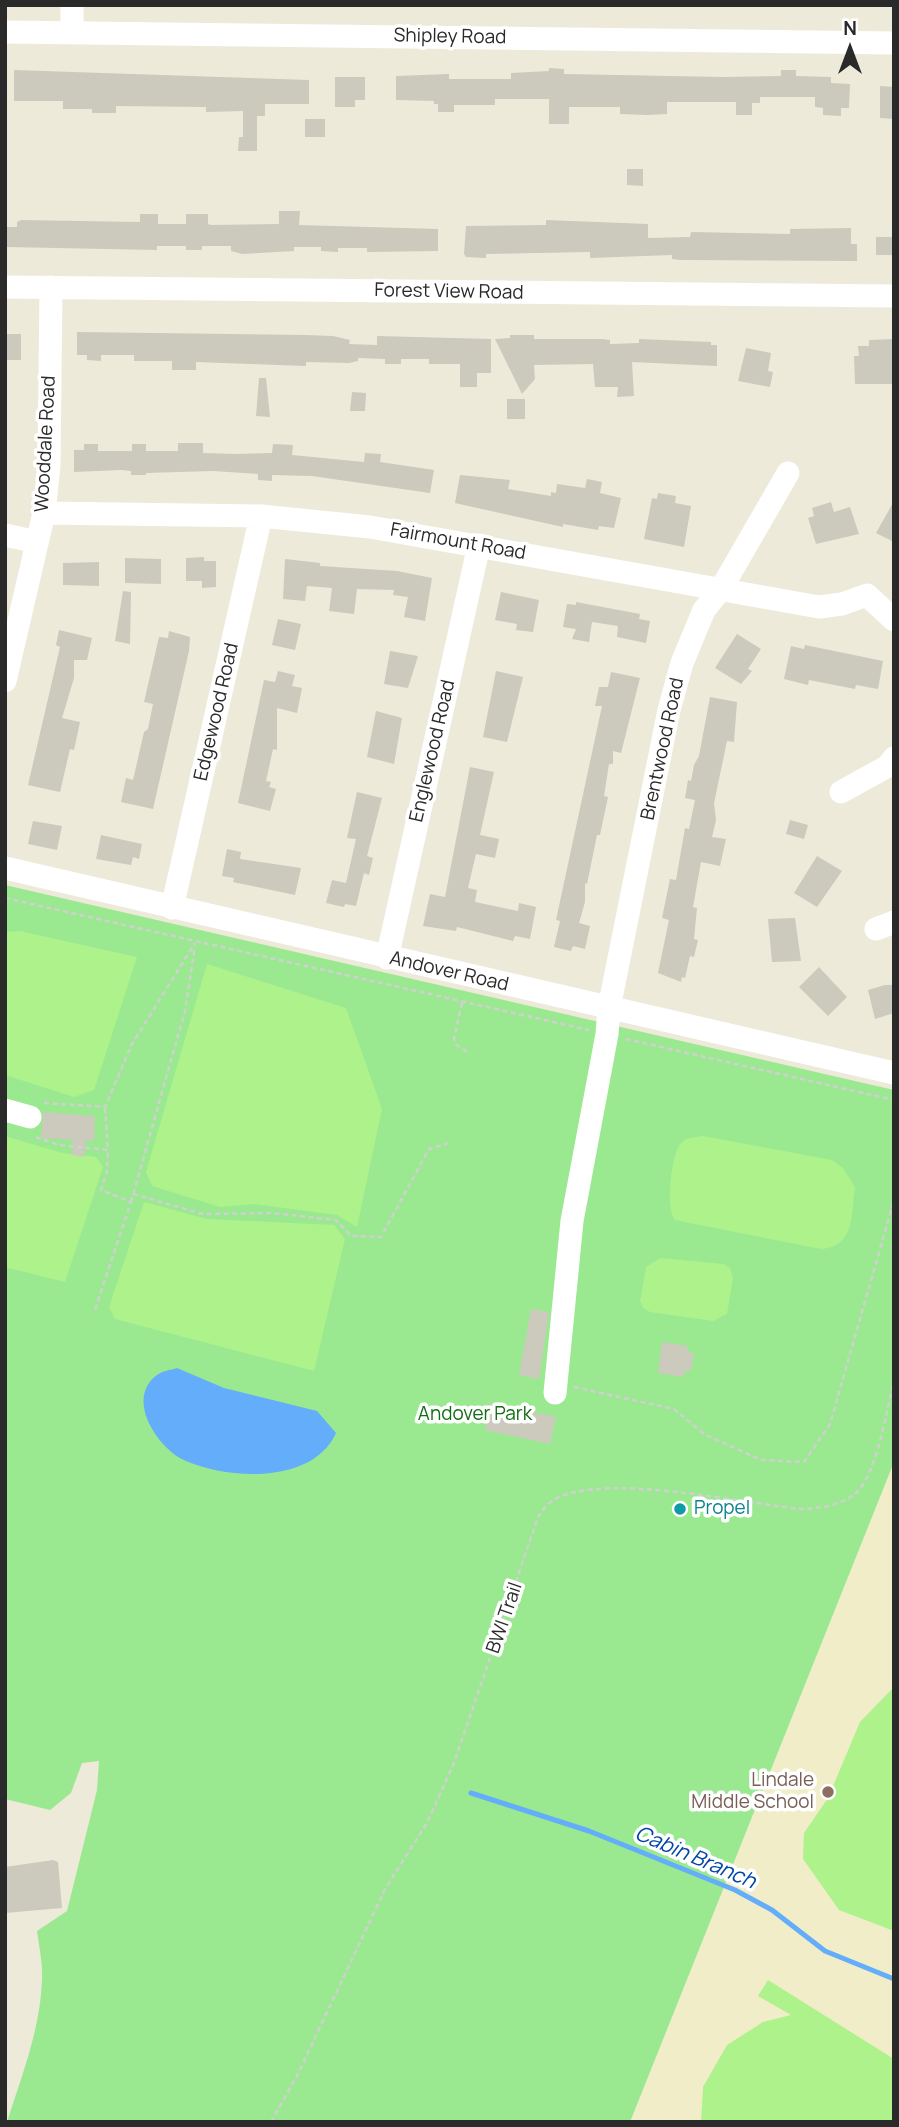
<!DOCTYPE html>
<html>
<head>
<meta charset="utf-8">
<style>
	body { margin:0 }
	#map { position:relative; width:899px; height:2127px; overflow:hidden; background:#eeeada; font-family:Manrope,sans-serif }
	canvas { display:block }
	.frame { position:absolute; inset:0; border:7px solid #2a2a2a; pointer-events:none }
	.north { position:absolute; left:815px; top:14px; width:70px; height:70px; -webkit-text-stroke:5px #fff; paint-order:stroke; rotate:0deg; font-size:19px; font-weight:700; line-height:28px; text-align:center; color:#2a2a2a }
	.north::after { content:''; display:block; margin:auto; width:24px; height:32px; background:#2a2a2a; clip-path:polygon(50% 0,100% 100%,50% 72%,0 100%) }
</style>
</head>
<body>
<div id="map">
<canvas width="899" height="2127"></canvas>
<div class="frame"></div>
<div class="north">N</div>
</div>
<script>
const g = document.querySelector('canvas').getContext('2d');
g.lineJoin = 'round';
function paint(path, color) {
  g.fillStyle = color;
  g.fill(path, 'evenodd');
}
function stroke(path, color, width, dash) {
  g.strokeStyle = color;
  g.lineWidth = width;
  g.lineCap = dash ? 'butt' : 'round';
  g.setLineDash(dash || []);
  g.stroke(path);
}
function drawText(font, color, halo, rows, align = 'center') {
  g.font = font + ' Manrope,sans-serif';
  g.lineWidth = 7;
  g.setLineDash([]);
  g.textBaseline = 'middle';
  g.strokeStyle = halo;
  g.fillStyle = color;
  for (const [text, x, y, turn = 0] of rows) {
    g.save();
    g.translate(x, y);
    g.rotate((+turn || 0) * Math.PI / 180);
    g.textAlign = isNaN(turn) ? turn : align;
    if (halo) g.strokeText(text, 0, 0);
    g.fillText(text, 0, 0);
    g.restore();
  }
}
const education = new Path2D(`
	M894,1462v660h-264z`);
const green = new Path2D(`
	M5,885l889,205v372l-264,660h-623c15,-47 33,-92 35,-142 1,-16 -3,-33 -5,-49l30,-20 30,-121 2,-29 -17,2 -11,30 -21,17 -45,-11z`);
const pitch = new Path2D(`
	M20,931l117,26 -43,133 -20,7 -69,-22v-143z
	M207,964l139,44 36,101 -25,118 -20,-12 -83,-11 -34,3 -68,-21 -6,-14z
	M5,1136l57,17 34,4 7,10 -38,115 -60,-15z
	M703,1136l129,24 11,8 12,19c-4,27 0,60 -34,62l-146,-29c-10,-11 -4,-68 7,-78 6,-5 14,-5 21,-6z
	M144,1202l63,17 127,6 11,14 -31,132 -199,-52 -6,-12z
	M660,1258l63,6 7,4 3,10 -6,36 -14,7 -63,-9 -7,-4 -3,-7 6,-34z
	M894,1687v244l-55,-21 -36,-51 1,-26 24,-35 32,-76z
	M768,1980l126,79v63h-193l2,-35 24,-42 36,-23 28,-7 -33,-19z`);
const water = new Path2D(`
	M177,1368l47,20 93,23 19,22c-23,51 -106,47 -150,28 -27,-11 -62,-62 -29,-86 5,-4 14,-5 20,-7z`);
const stream = new Path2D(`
	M471,1793l118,38 146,59 37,20 53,41 69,28`);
const building = new Path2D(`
	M549,68l15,1v5l159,3 58,-1v-6h15v6l35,1v6l19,1 -1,24h-8v8l-18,-1v-7l-8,-1v-10h-55v6h-8v12h-16v-13h-69v12l-20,1 -27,-1v-7h-51v17h-20v-25h-54v6h-41v7h-16v-8h-4v-3l-38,-1v-24l53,-2v5h62v-6l38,-2z
	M14,70l295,10v24h-44v12h-8v35h-19l1,-14h4v-26l-37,1v-5l-90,-1v7h-24v-4h-29v-8h-49z
	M335,77h30v23h-10v7h-20z
	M880,86l14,1v32l-14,-1z
	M305,119h20v18h-20z
	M627,169h16v17l-16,-1z
	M279,211h21l-1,14 139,4v22l-71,1v-4h-29v4l-17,-1v-4h-27v4l-52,3 -11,-3v-5h-29v4h-16v-4h-29v4l-151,-3v-20h11v-5l4,-2 119,2v-8h18v10h28v-10h22v10l3,1 68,-1z
	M546,220l102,4v14l42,-1 1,-5 99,2v-5l61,-1v16h6v17l-176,-1 -9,-1v-4l-82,3v-6l-104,2v4l-20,-1 -2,-3 2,-28 80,-1z
	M876,237h18v18h-18z
	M77,332l229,3 27,1 17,4 -1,4 28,1v-9l114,3v34h-14v14h-17v-23h-31v-5h-28v5h-16v-5l-27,-1v3l-9,2 -43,-1v4l-110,-4v8h-24v-9h-38v-6h-33v6l-14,-1v-5h-10z
	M5,334h16v26h-16z
	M510,335h24v4h69l7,1v4l29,-1v-4l72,3v3h6v21l-85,-4 2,34 -17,1 1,-10h-23l-2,-23 -59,1 1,14 -13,15 -27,-55 15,-1z
	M894,339v45h-39l-1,-28h5l-1,-10h11v-6z
	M746,348l25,5 -3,18 5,1 -3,15 -32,-6z
	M259,378h7l4,39 -14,-1z
	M352,392l14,1 -1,18h-15z
	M507,399h18v20h-18z
	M178,443h25v10l32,1 37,-1 1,-9 20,1 -1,10 72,7 1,-9 16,1 -1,8 54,8 -4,23 -118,-17 -40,-1v6l-14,-1v-6l-45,-3 -67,2v2h-15v-4l-10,-1 -47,2v-22h10v-6h14v7h34v-7h14v7h32z
	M460,475l50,5 -2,9 43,7v-4l5,1 1,-9 28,4 2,-9 15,3 -2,11 21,5 -7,30 -15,-2 -1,4 -35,-6v3l-108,-24z
	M658,493l18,3 -1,7 16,3 -7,41 -40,-8 8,-41 5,1z
	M894,501v41l-18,-9z
	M831,502l3,10 16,-5 9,27 -43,10 -8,-26 6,-2 -2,-8z
	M204,557v4h12v26l-14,1v-7h-16v-23z
	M125,558l36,1v25l-36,-1z
	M285,559l35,4v3l77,5 35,7 -7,43 -21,-4 4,-20 -15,-2 1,-5 -37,-1 -3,25 -25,-3 3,-23 -25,-2 -2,15 -22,-2z
	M99,562v24l-36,-1v-22z
	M123,591l8,1 -1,52 -15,-3z
	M501,592l38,8 -6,32 -17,-2 1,-6 -22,-4z
	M576,602l64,12 -1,5 11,2 -4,22 -29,-6 1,-11 -26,-4 -3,20 -17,-3 4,-10 -13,-2 4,-23 9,1z
	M278,619l23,5 -6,26 -23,-5z
	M59,630l33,8 -5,22h-13v18l-12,40 18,4 -6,28 -4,-1 -10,43 -32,-7 32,-138 -4,-2z
	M169,631l21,6 -1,14 -36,158 -32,-7 5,-24 7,2 11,-48 4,-3 5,-25 -9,-2 15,-65 9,1z
	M737,634l24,15 -13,20 4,2 -11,13 -26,-16z
	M805,645l78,16 -5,28 -22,-4 -1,4 -46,-9 -1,5 -24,-6 7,-33 13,3z
	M390,651l28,5 -10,32 -24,-4z
	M278,671l17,4 -3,11 10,2 -5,25 -20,-5v42l-4,-1 -7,32 5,1 -2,5 7,2 -6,22 -32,-8 26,-123 11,2z
	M496,671l27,6 -16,65 -24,-5z
	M611,672l29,6 -19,75 -8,-2v13h-4l-5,32 4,1 -8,38h-3l-10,49 -2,-1v19l-6,21 11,3 -5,23 -12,-3 -2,5 -17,-4 6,-26 -4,-1 46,-214h-7l4,-19h9z
	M710,697l27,5 -3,40 -7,-1 -13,62 2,17 -4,17 14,2 -6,27 -19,-4 -8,45 4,1 -3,31 4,1 -4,17 -4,-1 -5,22 -3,-1 -1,5 -23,-9 11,-53 -7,-2 8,-39 6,1 9,-52 4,1 6,-29 -10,-2 3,-18 3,1 3,-16 5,-9z
	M376,711l26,7 -8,46 -27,-7z
	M470,767l24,5 -14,63 19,4 -4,19 -19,-4 -8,34 9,2 -2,12 43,9 1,-8 17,4 -6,32 -15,-3 -2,5 -56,-14 -1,4 -33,-5 7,-32 15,3z
	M357,792l25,6 -15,58 6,2 -4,17 -5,-2 -8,33 -11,-2 -1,3 -18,-4 6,-23 14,3 10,-44 -9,-1z
	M790,820l18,5 -4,14 -18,-5z
	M33,821l29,5 -5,24 -29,-6z
	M101,835l41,9 -3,15 -6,-2 -2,8 -35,-6z
	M227,849l14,3 -1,7 61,9 -6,27 -62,-13 1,-4 -12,-2z
	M817,856l25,15 -25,36 -23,-14z
	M795,918l6,43 -29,1 -4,-43z
	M819,967l28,30 -19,19 -29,-29z
	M885,985h9v28l-19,6 -7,-29z
	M43,1112l52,4 -1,25 -8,-1 -2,17 -12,-2 1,-15 -32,-2z
	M531,1309l18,3 -10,67 -20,-4z
	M662,1342l26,4 -1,6 7,1 -3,18 -6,-1 -1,7 -26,-4z
	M491,1403l65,14 -6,27 -65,-14z
	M53,1860l5,2 4,46 -57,5v-46z`);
const path = new Path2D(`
	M5,898l584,132
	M462,1003l-8,36 1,5 14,9
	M626,1039l268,61
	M44,1103l61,4 27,-63 63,-101
	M105,1108l3,42
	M36,1137l23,8 49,5 -1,22 -6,18 30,12 -37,111
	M133,1194l70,20 70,-1 63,7 15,16 30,1 48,-88 19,-6
	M131,1202l54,-191 10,-65
	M574,1387l100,22 30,25 57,26 43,2 26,-38 64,-224
	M271,2122l27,-48 87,-185 42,-66 27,-60 84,-246c5,-8 11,-15 19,-19 53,-25 183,5 244,11 19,-1 42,-3 57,-18 20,-22 28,-80 36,-110`);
const minor = new Path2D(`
	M5,32l889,11
	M72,32v-27
	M5,287l889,9
	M44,513l217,3 109,11 449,80 23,-3 25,-9 27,25
	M5,535l32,7
	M5,681l39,-168 5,-48 2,-178
	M841,792l47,-26 6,-8
	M5,868l889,205
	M172,908l89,-392
	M876,929l18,-7
	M387,958l92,-413
	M5,1110l25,7
	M555,1393l17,-172 35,-187 2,-26 60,-298 13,-47 22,-53 17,-21 67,-116`);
const markers = [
	[680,1509,7,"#0f9aa8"],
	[828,1792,7,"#8d6e63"]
];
const streetNames = [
	["Shipley Road",450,37,1],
	["Forest View Road",449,292,1],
	["Wooddale Road",46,444,-87],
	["Fairmount Road",458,542,10],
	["Edgewood Road",217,712,-77],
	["Brentwood Road",663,749,-78],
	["Englewood Road",433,751,-77],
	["Andover Road",449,972,13],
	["BWI Trail",505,1618,-71]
];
const parkNames = [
	["Andover Park",475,1415]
];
const cultureNames = [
	["Propel",694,1509]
];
const educationNames = [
	["Lindale",814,1781],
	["Middle School",814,1803]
];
const waterNames = [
	["Cabin Branch",695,1858,23]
];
paint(education, '#f1edc8');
paint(green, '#9ae991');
paint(pitch, '#aef28c');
paint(water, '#63adfa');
stroke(stream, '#63adfa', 5);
paint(building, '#ccc9bd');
stroke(path, '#d0d0d0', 2.5, [5, 3.5]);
stroke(minor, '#fff', 23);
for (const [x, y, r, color] of markers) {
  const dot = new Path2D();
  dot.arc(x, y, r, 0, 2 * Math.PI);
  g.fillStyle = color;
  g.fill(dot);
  stroke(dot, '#fff', 2.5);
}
drawText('19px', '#2a2a2a', '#fff', streetNames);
drawText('19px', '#136e16', '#fff', parkNames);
drawText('19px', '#0d838f', '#fff', cultureNames, 'left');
drawText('19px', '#785e54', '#fff', educationNames, 'right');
drawText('italic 21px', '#0146a7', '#fff', waterNames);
</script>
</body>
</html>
